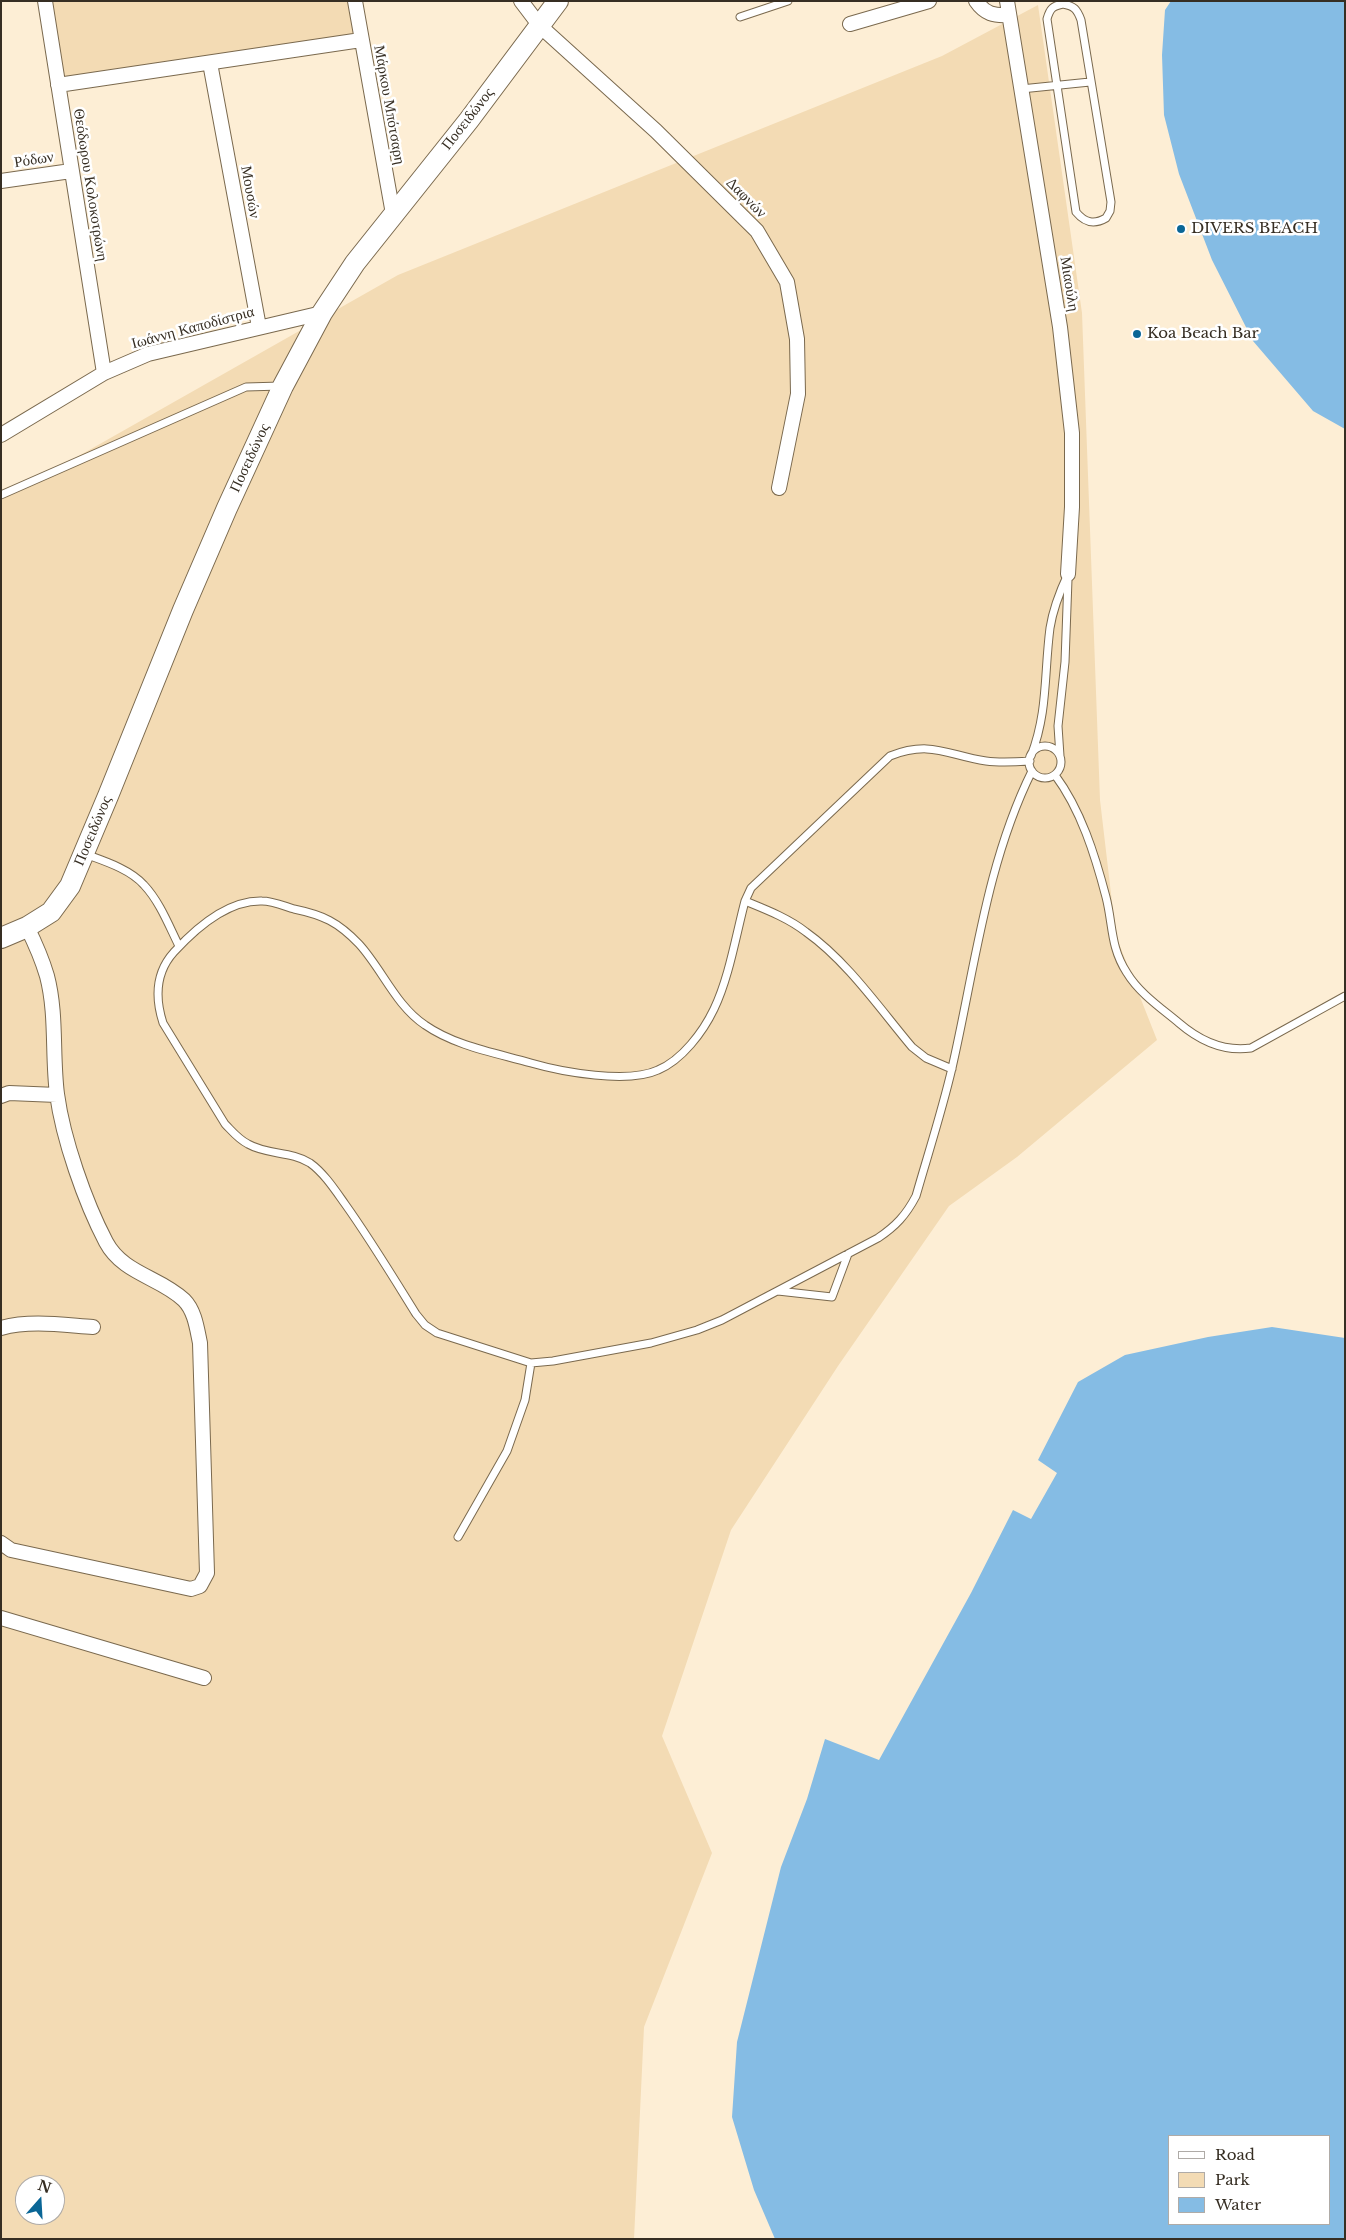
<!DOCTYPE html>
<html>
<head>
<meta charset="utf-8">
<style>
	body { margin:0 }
	#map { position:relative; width:1346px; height:2240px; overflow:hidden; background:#fdeed5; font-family:"Libre Baskerville",serif }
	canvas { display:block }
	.frame { position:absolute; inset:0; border:2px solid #362e23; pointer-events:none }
	.legend { position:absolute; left:1168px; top:2135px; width:162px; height:90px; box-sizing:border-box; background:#fff; border:1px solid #afaba7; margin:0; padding:6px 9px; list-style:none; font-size:15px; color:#362e23 }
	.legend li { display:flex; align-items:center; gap:10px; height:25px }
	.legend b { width:25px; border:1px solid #afaba7 }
	.north { position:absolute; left:15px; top:2175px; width:50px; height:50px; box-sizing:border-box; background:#fff; border:1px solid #afaba7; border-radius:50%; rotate:19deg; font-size:14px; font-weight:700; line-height:20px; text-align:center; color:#362e23 }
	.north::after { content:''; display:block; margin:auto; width:18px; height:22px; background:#0a6696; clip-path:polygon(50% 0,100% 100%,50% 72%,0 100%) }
</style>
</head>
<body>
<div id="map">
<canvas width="1346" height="2240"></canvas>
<div class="frame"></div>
<ul class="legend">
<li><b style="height:6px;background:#fff"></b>Road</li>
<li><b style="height:14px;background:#f3dbb4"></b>Park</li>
<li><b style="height:14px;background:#85bce4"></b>Water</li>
</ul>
<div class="north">N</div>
</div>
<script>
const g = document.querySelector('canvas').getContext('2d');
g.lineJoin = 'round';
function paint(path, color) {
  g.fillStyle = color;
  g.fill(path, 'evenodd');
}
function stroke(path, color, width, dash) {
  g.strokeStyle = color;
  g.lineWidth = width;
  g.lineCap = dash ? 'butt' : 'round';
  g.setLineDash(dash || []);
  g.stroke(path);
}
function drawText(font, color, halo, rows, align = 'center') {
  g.font = font + ' "Libre Baskerville",serif';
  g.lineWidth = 5;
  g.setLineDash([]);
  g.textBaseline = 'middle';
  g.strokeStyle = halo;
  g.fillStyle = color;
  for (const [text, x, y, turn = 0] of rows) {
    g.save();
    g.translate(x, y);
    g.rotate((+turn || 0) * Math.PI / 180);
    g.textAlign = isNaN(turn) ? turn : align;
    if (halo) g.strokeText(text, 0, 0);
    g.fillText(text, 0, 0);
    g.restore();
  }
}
const green = new Path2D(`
	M52,1h303l5,33 -295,50z
	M1038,5l44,308 18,487 16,136 41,104 -140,117 -68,49 -111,160 -107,164 -69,206 50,117 -68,174 -10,212h-633v-1739l397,-225 544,-219zM25,2185h30v30h-30z`);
const water = new Path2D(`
	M1171,1h174v428l-32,-18 -60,-70 -41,-81 -33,-86 -15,-59 -2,-60 3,-45z
	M1272,1327l73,11v901h-570l-21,-49 -22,-73 5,-75 44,-175 26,-68 18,-60 54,21 92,-167 42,-83 18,9 26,-46 -19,-13 40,-78 47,-27 83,-18zM1170,2136h160v88h-160z`);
const lane = new Path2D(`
	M1063,4c11,2 14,5 18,16l30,182 -1,9 -4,7c-12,7 -21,5 -30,-6l-29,-193c3,-11 6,-13 16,-15z
	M740,17l48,-16
	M1021,89l69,-7
	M1,495l245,-108 35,-1
	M1029 762a16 16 0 1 1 32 0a16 16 0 1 1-32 0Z
	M1031,756c17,-44 13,-82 19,-128 3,-19 10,-37 18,-54
	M1060,756l-2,-30 7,-64 3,-83
	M1030,761c-15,1 -29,2 -44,0 -39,-6 -55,-21 -96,-5l-139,132 -6,13c-9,34 -16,77 -31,108 -11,23 -32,51 -56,61 -30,14 -96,2 -127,-7 -35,-10 -76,-17 -106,-38 -29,-19 -43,-56 -66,-81 -21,-22 -36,-29 -65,-35 -10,-3 -22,-8 -32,-8 -34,-1 -67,28 -88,51 -19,21 -19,46 -11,71l62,101c7,7 13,15 23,20 19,11 43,7 62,19 14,10 25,27 35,41 25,35 48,73 71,110l9,11 12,8 94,30 22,-2 98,-18 46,-13 25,-10 156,-82c18,-12 28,-23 38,-42 12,-42 26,-85 36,-128 23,-100 34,-204 80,-297
	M1055,775c26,35 40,80 51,122 7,27 4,50 21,76 12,20 34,35 52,50 21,18 44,29 72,25l94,-52
	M85,854c19,7 45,15 59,31 16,17 25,41 35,61
	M745,901c22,9 43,17 61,31 41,29 74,77 106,115l14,11 26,11
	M778,1291l54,6 16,-43
	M458,1537l49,-86 18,-51 6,-37`);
const street = new Path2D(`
	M45,1l59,372
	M355,1l38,213
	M521,1l19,25 116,105 101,100 30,51 10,57 1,55 -19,94
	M976,1c9,13 18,15 33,14
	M1007,1l53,326 12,106v74l-4,67
	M850,24l79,-23
	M210,63l49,264
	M58,85l303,-45
	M1,181l70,-10
	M1,435l103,-62 44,-19 174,-41
	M1,1096l8,-3 48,2
	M1,1328c29,-8 62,-3 92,-1
	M1,1543l10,7 180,39 9,-3 7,-13 -7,-230c-3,-14 -5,-32 -16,-43 -24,-23 -61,-26 -78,-58 -21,-40 -43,-103 -49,-148 -5,-39 0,-80 -10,-118 -5,-17 -12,-33 -20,-49
	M1,1618l203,60`);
const secondary = new Path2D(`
	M1,938l26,-11 24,-15 19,-26 38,-90 75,-186 44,-102 56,-122 39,-73 33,-50 114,-143 89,-119`);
const markers = [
	[1181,229,5,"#0a6696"],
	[1137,334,5,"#0a6696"]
];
const streetNames = [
	["Μάρκου Μπότσαρη",389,105,80],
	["Ποσειδώνος",468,119,-52],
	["Ρόδων",34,160,-9],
	["Θεόδωρου Κολοκοτρώνη",90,185,81],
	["Μουσών",250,192,80],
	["Δαφνών",746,198,45],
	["Μιαούλη",1069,284,81],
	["Ιωάννη Καποδίστρια",193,328,-15],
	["Ποσειδώνος",250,458,-65],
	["Ποσειδώνος",93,831,-67]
];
const poiNames = [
	["DIVERS BEACH",1191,229],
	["Koa Beach Bar",1147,334]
];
paint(green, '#f3dbb4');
paint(water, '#85bce4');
stroke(lane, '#7a694e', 9);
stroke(street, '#7a694e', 16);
stroke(secondary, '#7a694e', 22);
stroke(lane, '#fff', 7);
stroke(street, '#fff', 14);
stroke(secondary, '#fff', 20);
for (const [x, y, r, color] of markers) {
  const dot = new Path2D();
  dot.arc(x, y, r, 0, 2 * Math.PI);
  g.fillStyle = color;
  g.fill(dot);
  stroke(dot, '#fff', 2);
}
drawText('15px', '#362e23', '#fff', streetNames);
drawText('15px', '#362e23', '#fff', poiNames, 'left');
</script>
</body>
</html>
